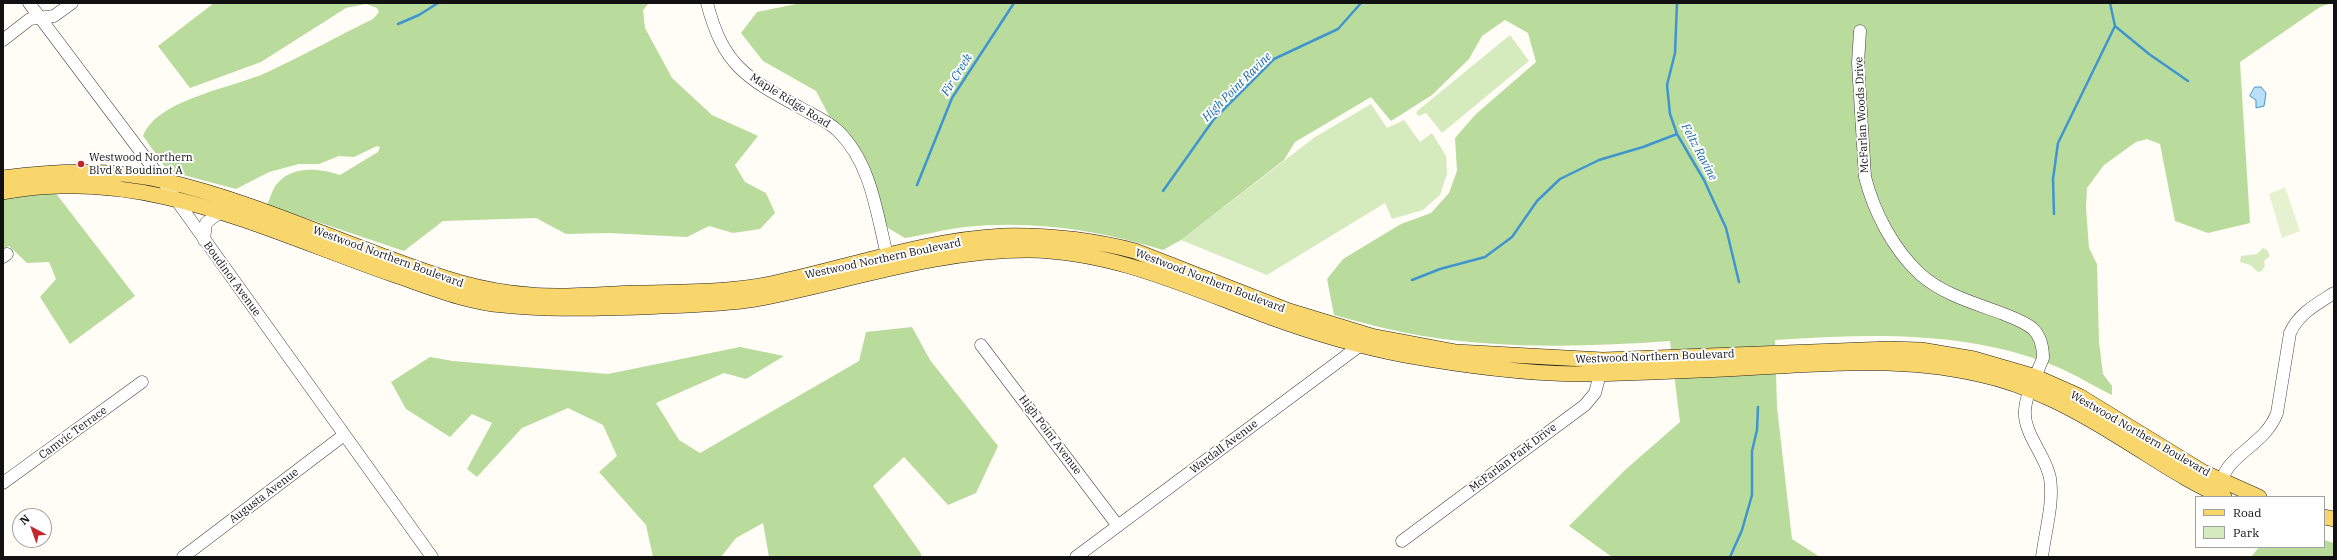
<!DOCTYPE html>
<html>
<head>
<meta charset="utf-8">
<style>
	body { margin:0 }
	#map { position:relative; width:2337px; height:560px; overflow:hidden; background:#fffdf5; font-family:"IBM Plex Serif",serif }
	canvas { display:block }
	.frame { position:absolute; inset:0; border:4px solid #111; pointer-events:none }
	.legend { position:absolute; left:2195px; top:496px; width:130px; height:52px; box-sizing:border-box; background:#fff; border:1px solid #a0a0a0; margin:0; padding:5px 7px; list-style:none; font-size:12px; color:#111 }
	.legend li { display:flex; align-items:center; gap:8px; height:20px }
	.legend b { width:20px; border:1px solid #a0a0a0 }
	.north { position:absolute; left:12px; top:508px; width:40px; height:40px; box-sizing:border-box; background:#fff; border:1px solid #a0a0a0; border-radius:50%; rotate:319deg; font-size:11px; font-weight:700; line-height:16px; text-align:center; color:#111 }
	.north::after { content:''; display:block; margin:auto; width:14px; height:18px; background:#c4262e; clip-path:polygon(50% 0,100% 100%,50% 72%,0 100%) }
</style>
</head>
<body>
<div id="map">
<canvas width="2337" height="560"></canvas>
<div class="frame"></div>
<ul class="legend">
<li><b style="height:5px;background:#f9d66b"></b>Road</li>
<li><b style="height:11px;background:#d5ebbd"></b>Park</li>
</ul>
<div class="north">N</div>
</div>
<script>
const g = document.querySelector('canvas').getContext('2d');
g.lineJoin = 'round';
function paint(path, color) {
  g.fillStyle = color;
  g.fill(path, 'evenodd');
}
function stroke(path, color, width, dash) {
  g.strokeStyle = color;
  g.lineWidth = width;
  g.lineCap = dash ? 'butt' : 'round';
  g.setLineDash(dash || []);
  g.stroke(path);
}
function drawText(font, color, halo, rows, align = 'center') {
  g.font = font + ' "IBM Plex Serif",serif';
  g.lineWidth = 4;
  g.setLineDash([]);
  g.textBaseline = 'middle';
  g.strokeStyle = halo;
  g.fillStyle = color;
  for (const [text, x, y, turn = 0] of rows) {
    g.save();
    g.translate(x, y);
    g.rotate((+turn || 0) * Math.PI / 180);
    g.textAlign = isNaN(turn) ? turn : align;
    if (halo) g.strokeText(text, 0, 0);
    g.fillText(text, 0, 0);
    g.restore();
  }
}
const green = new Path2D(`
	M1510,35l19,26 -87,72 -16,-20 -8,3 -2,-4z
	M1371,104l16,24 17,-8 16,22 12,-9 14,23 1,18 -7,21 -17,15 -31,9 -7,-16 -118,72 -86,-35 134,-103z
	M2263,248l4,2 3,6 -6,5 1,5 -3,5 -4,1 -8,-7 -10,-3 1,-6 16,-2z`);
const forest = new Path2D(`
	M214,3h435l-6,7 2,18 27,50 40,37 46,21 -23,29 10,17 21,11 9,20 -15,16 -27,4 -24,-7 -22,11 -78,-4 -43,1 -30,-16 -93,3 -39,30 -137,-46c3,-6 5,-15 9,-20 15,-20 44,-17 64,-10l38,-23 2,-5 -3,-1 -23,11 -15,-1 -20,8h-20l-30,8 -33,17 -68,-18 -25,-35c15,-38 92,-48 127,-65 34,-16 68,-35 103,-52l6,-7 -2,-4 -11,-4 -20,4 -85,54 -71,26 -32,-42z
	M801,3h1531l-12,4 -80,55 10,161 -42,10 -33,-12 -15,-77 -13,-5 -11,3 -32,23 -17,23 -1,20 3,40 8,16 2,78 4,32 9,12v9c-19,-9 -37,-21 -57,-29 -90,-36 -185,-32 -280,-26l2,67 15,132 28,18h-208l-43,-31 56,-56 55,-48 -10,-81c-82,6 -166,8 -247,-5 -30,-5 -60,-13 -89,-21l-7,-36 16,-20 58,-35 30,-11 18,-20 8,-22 -2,-33 21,-24 60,-52 -8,-29 -23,-13 -23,16 -13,23 -37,36 -41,26 -20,-24 -76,45 -11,18 -103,80 -18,10c-64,-20 -131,-30 -198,-23 -20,2 -40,8 -60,11l-17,-10 -13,-24 -10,-31 -28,-42 -21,-40 -53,-30 -22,-28 16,-21z
	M51,187l84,109 -65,48 -30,-47 16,-18 -7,-17 -22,1 -18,-17 -6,3v-57z
	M912,327l18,33 68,86 -22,47 -28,12 -44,-48 -31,29 47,66 2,5h-153l-6,-34 -27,15 -15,19h-68l-7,-32 -47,-53 18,-16 -14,-31 -35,-17 -46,20 -45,49 -10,-8 25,-46 -20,-9 -22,23 -44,-28 -15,-27 39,-25 23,4 155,13 132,-27 44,9 -38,23 -22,-6 -68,30 23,37 21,13 159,-92 7,-29z
	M2324,540l10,3v14h-83l8,-10h65z`);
const pitch = new Path2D(`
	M2285,187l15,44 -18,7 -13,-44z`);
const water = new Path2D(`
	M2255,87h6l5,6 -2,13 -8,2v-8l-6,-4z`);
const stream = new Path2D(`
	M1677,3l-2,50 -8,32 3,29 7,20 27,46 22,48 13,54
	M2110,3l5,23
	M398,24l21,-9 19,-12
	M2115,26l34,28 39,27
	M917,185l35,-87 62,-95
	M1163,191l51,-72 60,-60 64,-30 23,-26
	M2054,214l-1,-35 5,-36 57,-117
	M1412,280l28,-11 45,-12 27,-20 25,-36 23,-22 39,-19 44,-13 34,-13
	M1730,557l12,-27 10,-35v-44l5,-21 1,-23`);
const minor = new Path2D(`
	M29,3l133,177 270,377
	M707,3c16,62 39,75 92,104 12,7 29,14 39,24 35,34 39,87 51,132
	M1860,31l-2,32 7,114c9,35 28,72 55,97 22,20 54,29 81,39 10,4 22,8 31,15 9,8 11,18 11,30 -6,16 -17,35 -18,52 -2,24 21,45 25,68 4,25 -5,54 -8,79
	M3,40l27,-21 24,-3 18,-13
	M204,240l2,-17 15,-12
	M3,257l4,-3
	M981,345l137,181
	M3,483l139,-101
	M2218,487c4,-7 6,-15 12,-22 16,-18 38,-28 47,-52l13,-80c9,-20 27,-29 44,-40
	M1402,541l183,-136 10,-12 7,-27
	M183,557l161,-122
	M1076,557l290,-216`);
const major = new Path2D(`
	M3,178c52,-7 110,-9 162,3 74,17 144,48 215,74 52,19 94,36 151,40 34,3 70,-1 105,-2 46,-1 93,0 139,-10 75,-16 150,-43 228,-47 44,-1 89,4 132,15l154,60 82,25 85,16 147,8 286,-11 32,1 53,9 62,18 43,19 124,76 56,25
	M3,192c139,-27 262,38 389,82 36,12 73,28 111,31 46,5 92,3 138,2 39,-2 77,-2 115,-8 90,-17 179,-49 272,-49 87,1 163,38 242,67 44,16 88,29 134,38 56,10 114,18 171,19 50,0 100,-3 150,-5 85,-4 169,-14 253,5 53,11 100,37 146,66 33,20 64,42 100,57
	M2324,517l10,2`);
const markers = [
	[81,164,4,"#c4262e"]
];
const streetNames = [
	["Maple Ridge Road",790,101,32],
	["McFarlan Woods Drive",1862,115,-93],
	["Westwood Northern Boulevard",388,257,20],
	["Westwood Northern Boulevard",883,259,-12],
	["Boudinot Avenue",232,279,54],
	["Westwood Northern Boulevard",1210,281,21],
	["Westwood Northern Boulevard",1655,357,-2],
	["Camvic Terrace",73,433,-36],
	["Westwood Northern Boulevard",2140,434,30],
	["High Point Avenue",1050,435,53],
	["Wardall Avenue",1224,447,-37],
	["McFarlan Park Drive",1513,458,-37],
	["Augusta Avenue",264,496,-37]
];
const poiNames = [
	["Westwood Northern",89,158],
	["Blvd & Boudinot A",89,171]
];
const waterNames = [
	["Fir Creek",957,75,-58],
	["High Point Ravine",1237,87,-45],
	["Feltz Ravine",1699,152,62]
];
paint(green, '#d5ebbd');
paint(forest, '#b9dc9c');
paint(pitch, '#e6f2cf');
paint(water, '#b9e0f7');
stroke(water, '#3f96cf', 1);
stroke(stream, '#3f96cf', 2.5);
stroke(minor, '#444', 13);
stroke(major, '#222', 16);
stroke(minor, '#fff', 12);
stroke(major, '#f9d66b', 15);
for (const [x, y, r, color] of markers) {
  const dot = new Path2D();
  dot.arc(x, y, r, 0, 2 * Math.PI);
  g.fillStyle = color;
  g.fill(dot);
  stroke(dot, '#fff', 1.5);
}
drawText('11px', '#111', '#fff', streetNames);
drawText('11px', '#111', '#fff', poiNames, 'left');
drawText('italic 12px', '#1768a6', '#fff', waterNames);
</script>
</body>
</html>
